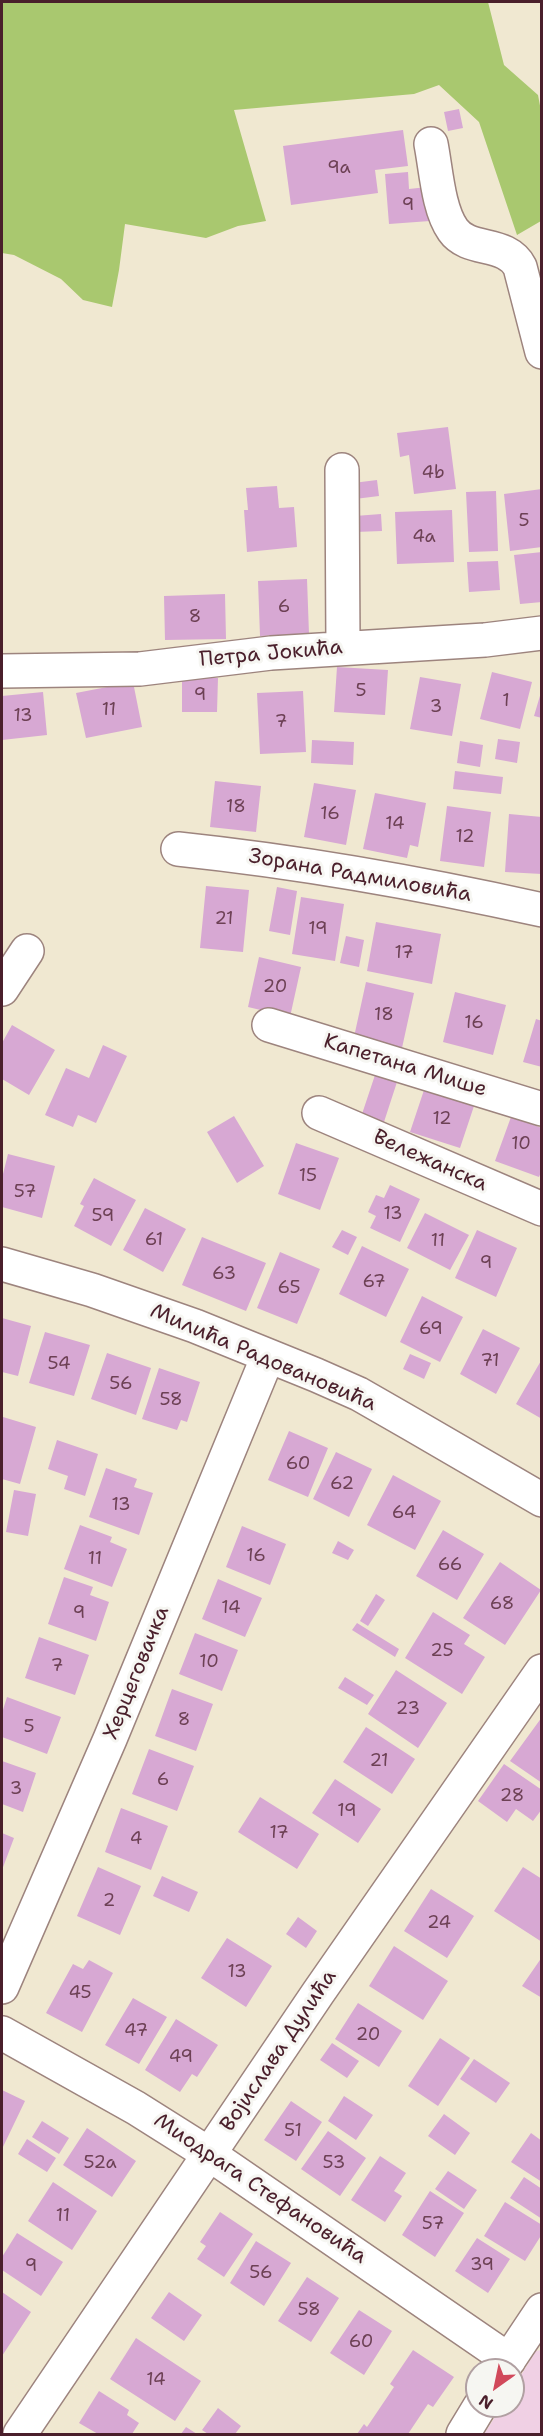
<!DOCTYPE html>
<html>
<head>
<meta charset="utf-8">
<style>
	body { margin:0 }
	#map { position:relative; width:543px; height:2436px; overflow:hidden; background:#f0e8d1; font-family:"Shantell Sans",sans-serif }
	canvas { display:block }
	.frame { position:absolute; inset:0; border:3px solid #4a1f2b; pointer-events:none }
	.north { position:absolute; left:465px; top:2358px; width:60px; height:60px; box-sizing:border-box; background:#f6f6f2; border:2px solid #b1a0a2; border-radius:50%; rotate:213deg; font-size:16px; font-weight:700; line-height:24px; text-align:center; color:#4a1f2b }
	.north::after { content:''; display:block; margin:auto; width:21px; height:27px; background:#d1495b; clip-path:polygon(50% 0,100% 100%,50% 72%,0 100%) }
</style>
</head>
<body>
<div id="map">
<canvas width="543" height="2436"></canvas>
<div class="frame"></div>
<div class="north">N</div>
</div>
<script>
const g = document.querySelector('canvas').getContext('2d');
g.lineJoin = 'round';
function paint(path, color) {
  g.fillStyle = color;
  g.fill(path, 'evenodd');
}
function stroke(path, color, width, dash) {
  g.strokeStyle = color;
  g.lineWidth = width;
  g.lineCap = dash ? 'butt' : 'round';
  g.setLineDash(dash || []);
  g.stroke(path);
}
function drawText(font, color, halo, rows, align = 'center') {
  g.font = font + ' "Shantell Sans",sans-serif';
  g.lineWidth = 6;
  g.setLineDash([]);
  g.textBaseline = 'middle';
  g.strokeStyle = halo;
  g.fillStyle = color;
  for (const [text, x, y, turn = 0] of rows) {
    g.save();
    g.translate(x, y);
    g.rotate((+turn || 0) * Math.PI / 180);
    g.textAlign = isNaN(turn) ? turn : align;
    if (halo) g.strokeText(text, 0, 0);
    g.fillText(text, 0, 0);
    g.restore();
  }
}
const built = new Path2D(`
	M541,2350v84h-57l18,-28h11v-18l23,-37z`);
const green = new Path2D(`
	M2,2h486l16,63 34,30 3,16v110l-24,14 -38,-113 -40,-37 -25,9 -180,16 32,111 -28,5 -32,12 -81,-14 -6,46 -7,37 -29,-7 -22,-21 -47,-24 -12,-2z`);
const building = new Path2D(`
	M459,109l4,19 -15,3 -4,-19z
	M403,130l5,36 -33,4 3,23 -87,12 -8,-59z
	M408,172l1,17 18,-2 3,34 -41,3 -4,-50z
	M448,427l8,62 -42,5 -5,-39 -9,2 -3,-24z
	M377,480l2,16 -24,3 -2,-16z
	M277,486l2,22 15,-1 3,40 -50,5 -3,-42h4l-2,-22z
	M542,489v58l-32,4 -6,-57z
	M496,491l2,60 -29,1 -3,-60z
	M452,510l2,52 -57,2 -2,-52z
	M381,514l1,17 -27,1v-16z
	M542,552v50l-22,2 -6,-49z
	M498,561l2,29 -31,2 -2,-30z
	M307,579l2,55 -49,2 -2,-55z
	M225,594l1,45 -61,1 -1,-44z
	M337,667l51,3 -3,45 -51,-3z
	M492,672l40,10 -12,47 -40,-10z
	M182,677l36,1 -1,34h-35z
	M420,677l41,7 -9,52 -42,-7z
	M133,682l9,45 -56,11 -10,-45z
	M542,689v29l-8,-2z
	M303,691l3,61 -46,2 -3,-61z
	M43,692l4,43 -45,5v-44z
	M498,739l22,3 -3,21 -22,-4z
	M312,740l42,2 -1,23 -42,-2z
	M460,741l23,4 -3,22 -23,-4z
	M455,771l48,6 -2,17 -48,-5z
	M215,781l46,5 -5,46 -46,-5z
	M314,783l42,7 -10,55 -42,-8z
	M375,793l51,10 -8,44 -8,-2 -3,13 -44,-9z
	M447,806l44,6 -7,55 -44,-6z
	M509,814l33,3v57l-37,-2z
	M206,886l43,4 -6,62 -43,-4z
	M277,887l20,4 -7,44 -21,-4z
	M301,897l43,7 -9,57 -43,-7z
	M376,922l65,12 -9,50 -65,-13z
	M346,936l18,4 -5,27 -19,-4z
	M259,957l42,10 -11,50 -42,-10z
	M366,982l48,11 -12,55 -48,-11z
	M455,992l51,13 -13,50 -50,-13z
	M536,1019l6,2v46l-19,-5z
	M12,1025l43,25 -26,45 -27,-16v-36z
	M103,1045l24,11 -31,67 -18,-8 -5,12 -28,-12 21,-47 23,10z
	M375,1075l22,7 -14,43 -22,-8z
	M424,1090l50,16 -14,42 -50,-16z
	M234,1116l30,50 -27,17 -30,-51z
	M511,1117l31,11v42l-3,7 -44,-16z
	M296,1143l43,15 -19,52 -42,-16z
	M8,1154l47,12 -13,52 -40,-11v-29z
	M94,1178l42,22 -25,46 -37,-20 10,-20 -4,-2z
	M390,1185l30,14 -20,43 -30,-14 6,-12 -8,-4 8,-17 8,3z
	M145,1208l41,21 -23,43 -40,-22z
	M425,1213l44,22 -19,35 -43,-22z
	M342,1230l15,7 -9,18 -16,-8z
	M477,1230l40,18 -21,49 -41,-19z
	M202,1237l64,26 -20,48 -64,-26z
	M362,1246l47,23 -23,48 -47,-23z
	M280,1252l40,17 -23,55 -40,-16z
	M422,1296l41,21 -23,45 -40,-20z
	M2,1318l29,8 -13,50 -16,-4z
	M483,1329l37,19 -24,46 -36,-20z
	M45,1332l45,13 -16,51 -45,-13z
	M107,1353l44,15 -15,47 -45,-16z
	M410,1354l21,9 -7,16 -21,-10z
	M542,1359v60l-26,-15z
	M159,1368l41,14 -13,40 -6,-2 -4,10 -35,-11z
	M3,1417l33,10 -16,57 -18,-5z
	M289,1431l39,17 -20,49 -40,-17z
	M57,1440l41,14 -13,42 -21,-7 4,-13 -20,-7z
	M336,1452l36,17 -23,48 -36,-18z
	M106,1468l31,11 -3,8 19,6 -14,42 -50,-18z
	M393,1475l48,26 -26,49 -48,-25z
	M14,1490l22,4 -8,42 -22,-4z
	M80,1525l32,12 -2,5 17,7 -15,38 -48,-18z
	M242,1526l44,18 -16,41 -44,-18z
	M443,1530l41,24 -27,46 -41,-24z
	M338,1541l16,9 -6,10 -16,-7z
	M500,1562l41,28 -36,55 -42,-27z
	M64,1577l29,10 -3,8 19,7 -13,39 -48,-17z
	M218,1579l44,19 -17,39 -43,-18z
	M376,1594l9,6 -17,26 -8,-5z
	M433,1612l37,23 -6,9 21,13 -23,37 -57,-36z
	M357,1623l42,26 -4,8 -43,-27z
	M195,1633l43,17 -16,41 -43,-17z
	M39,1637l50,18 -14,40 -50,-17z
	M396,1670l51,33 -29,45 -50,-34z
	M345,1677l29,18 -7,10 -29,-17z
	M172,1689l41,15 -17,47 -41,-15z
	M7,1697l54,20 -14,37 -45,-17v-24z
	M542,1717v66l-32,-22z
	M366,1727l49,32 -23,35 -49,-32z
	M149,1749l45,17 -17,45 -45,-17z
	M2,1761l34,12 -13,39 -21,-8z
	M504,1764l38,26v19l-9,12 -17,-12 -9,13 -29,-21z
	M335,1779l46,30 -23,34 -46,-30z
	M260,1797l59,37 -22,35 -59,-37z
	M121,1808l47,18 -17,44 -46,-18z
	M2,1833l12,5 -12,32z
	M98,1867l43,19 -21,49 -43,-19z
	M523,1867l19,12v63l-48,-31z
	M162,1876l36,16 -9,20 -36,-16z
	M431,1889l43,27 -27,42 -43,-27z
	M298,1917l19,14 -11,17 -20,-14z
	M227,1938l45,28 -26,41 -45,-29z
	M394,1946l54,35 -25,39 -54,-34z
	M542,1957v41l-20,-12z
	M89,1960l24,13 -31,59 -36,-19 27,-49 10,5z
	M133,1998l34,19 -28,47 -34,-19z
	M358,2003l44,28 -23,36 -44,-28z
	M176,2019l42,26 -21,32 -5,-3 -12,18 -35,-22z
	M440,2038l30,20 -32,48 -30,-20z
	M332,2043l27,18 -12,17 -27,-18z
	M474,2059l36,24 -14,20 -36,-24z
	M2,2090l23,11 -23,48z
	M344,2096l29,19 -17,25 -28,-19z
	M291,2101l31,21 -26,39 -32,-21z
	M444,2114l26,19 -15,22 -27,-19z
	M42,2121l27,17 -10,16 -27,-17z
	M87,2128l49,33 -24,36 -49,-32z
	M328,2131l38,27 -26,38 -39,-27z
	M531,2133l11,8v41l-31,-20z
	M27,2139l29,19 -9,14 -29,-18z
	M380,2156l26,17 -12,18 8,5 -17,26 -34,-22z
	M448,2171l29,19 -13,19 -29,-20z
	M524,2177l18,12v30l-32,-21z
	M53,2182l44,29 -25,39 -44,-29z
	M430,2191l34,22 -29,44 -33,-22z
	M505,2202l37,23v9l-17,27 -41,-25z
	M220,2212l33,22 -29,43 -27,-18 9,-13 -6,-4z
	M17,2233l46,29 -22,34 -39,-26v-13z
	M477,2238l33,21 -22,34 -33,-22z
	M256,2241l35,22 -27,43 -34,-23z
	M307,2277l32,21 -28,44 -33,-21z
	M2,2292l29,20 -29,44z
	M169,2292l33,23 -18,26 -33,-23z
	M359,2310l33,21 -28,44 -34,-22z
	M136,2338l65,43 -26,40 -65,-42z
	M413,2350l41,27 -21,30 -5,-3 -20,30h-51l7,-10 3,3 27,-40 -4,-3z
	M99,2391l30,19 -2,5 12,8 -7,11h-34l-19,-11z
	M218,2408l23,18 -6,8h-27l-6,-4z
	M186,2427l11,7h-16z`);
const minor = new Path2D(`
	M431,144c5,25 7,65 22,86 16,23 53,10 67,37l22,85
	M342,470l1,177
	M2,671l138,-2 131,-16 214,-13 57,-7
	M178,849c123,13 243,34 364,61
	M2,989l25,-38
	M269,1025l273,84
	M319,1113l223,96
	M2,1264l90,26 103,36 121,49 43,19 54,31 129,75
	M2,1987l108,-248 158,-383
	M2,2033l134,75 73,46 300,206
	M502,2370l40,-60
	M20,2434l298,-441 224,-322
	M463,2434l17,-28`);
const numberNames = [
	["9a",339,168],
	["9",408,205],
	["4b",433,473],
	["5",524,521],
	["4a",424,537],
	["6",284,607],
	["8",195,617],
	["5",361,691],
	["9",200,695],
	["1",506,701],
	["3",436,707],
	["11",109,710],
	["13",23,716],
	["7",281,722],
	["18",236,807],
	["16",330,814],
	["14",395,824],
	["12",465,837],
	["21",224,919],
	["19",318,929],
	["17",404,953],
	["20",275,987],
	["18",384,1015],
	["16",474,1023],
	["12",442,1119],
	["10",521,1144],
	["15",308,1176],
	["57",25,1192],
	["13",393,1214],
	["59",103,1216],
	["61",154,1240],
	["11",438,1241],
	["9",486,1263],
	["63",224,1274],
	["67",374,1282],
	["65",289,1288],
	["69",431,1329],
	["71",490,1361],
	["54",59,1364],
	["56",121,1384],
	["58",171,1400],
	["60",298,1464],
	["62",342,1484],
	["13",121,1505],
	["64",404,1513],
	["16",256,1556],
	["11",95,1559],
	["66",450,1565],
	["68",502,1604],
	["14",231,1608],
	["9",79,1613],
	["25",442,1651],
	["10",209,1662],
	["7",57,1666],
	["23",408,1709],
	["8",184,1720],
	["5",29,1727],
	["21",379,1761],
	["6",163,1780],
	["3",16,1789],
	["28",512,1796],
	["19",347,1811],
	["17",279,1833],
	["4",136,1839],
	["2",109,1901],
	["24",439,1923],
	["13",237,1972],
	["45",80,1993],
	["47",136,2031],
	["20",368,2035],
	["49",181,2057],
	["51",293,2131],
	["52a",100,2163],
	["53",334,2163],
	["11",63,2216],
	["57",433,2224],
	["39",482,2265],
	["9",31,2266],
	["56",261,2273],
	["58",309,2310],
	["60",361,2342],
	["14",156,2380]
];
const streetNames = [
	["Петра Јокића",271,654,-5],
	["Зорана Радмиловића",360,876,10],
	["Капетана Мише",405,1066,17],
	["Вележанска",430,1161,24],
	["Милића Радовановића",263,1358,23],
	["Херцеговачка",137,1673,-68],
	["Војислава Дулића",279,2051,-56],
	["Миодрага Стефановића",260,2189,34]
];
paint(built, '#f0d0e4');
paint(green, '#a9c86f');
paint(building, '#d7a8d3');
stroke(minor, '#9d847e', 36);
stroke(minor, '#fff', 33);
drawText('18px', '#6d4155', null, numberNames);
drawText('21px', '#4a1f2b', '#f6f6f2', streetNames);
</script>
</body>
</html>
